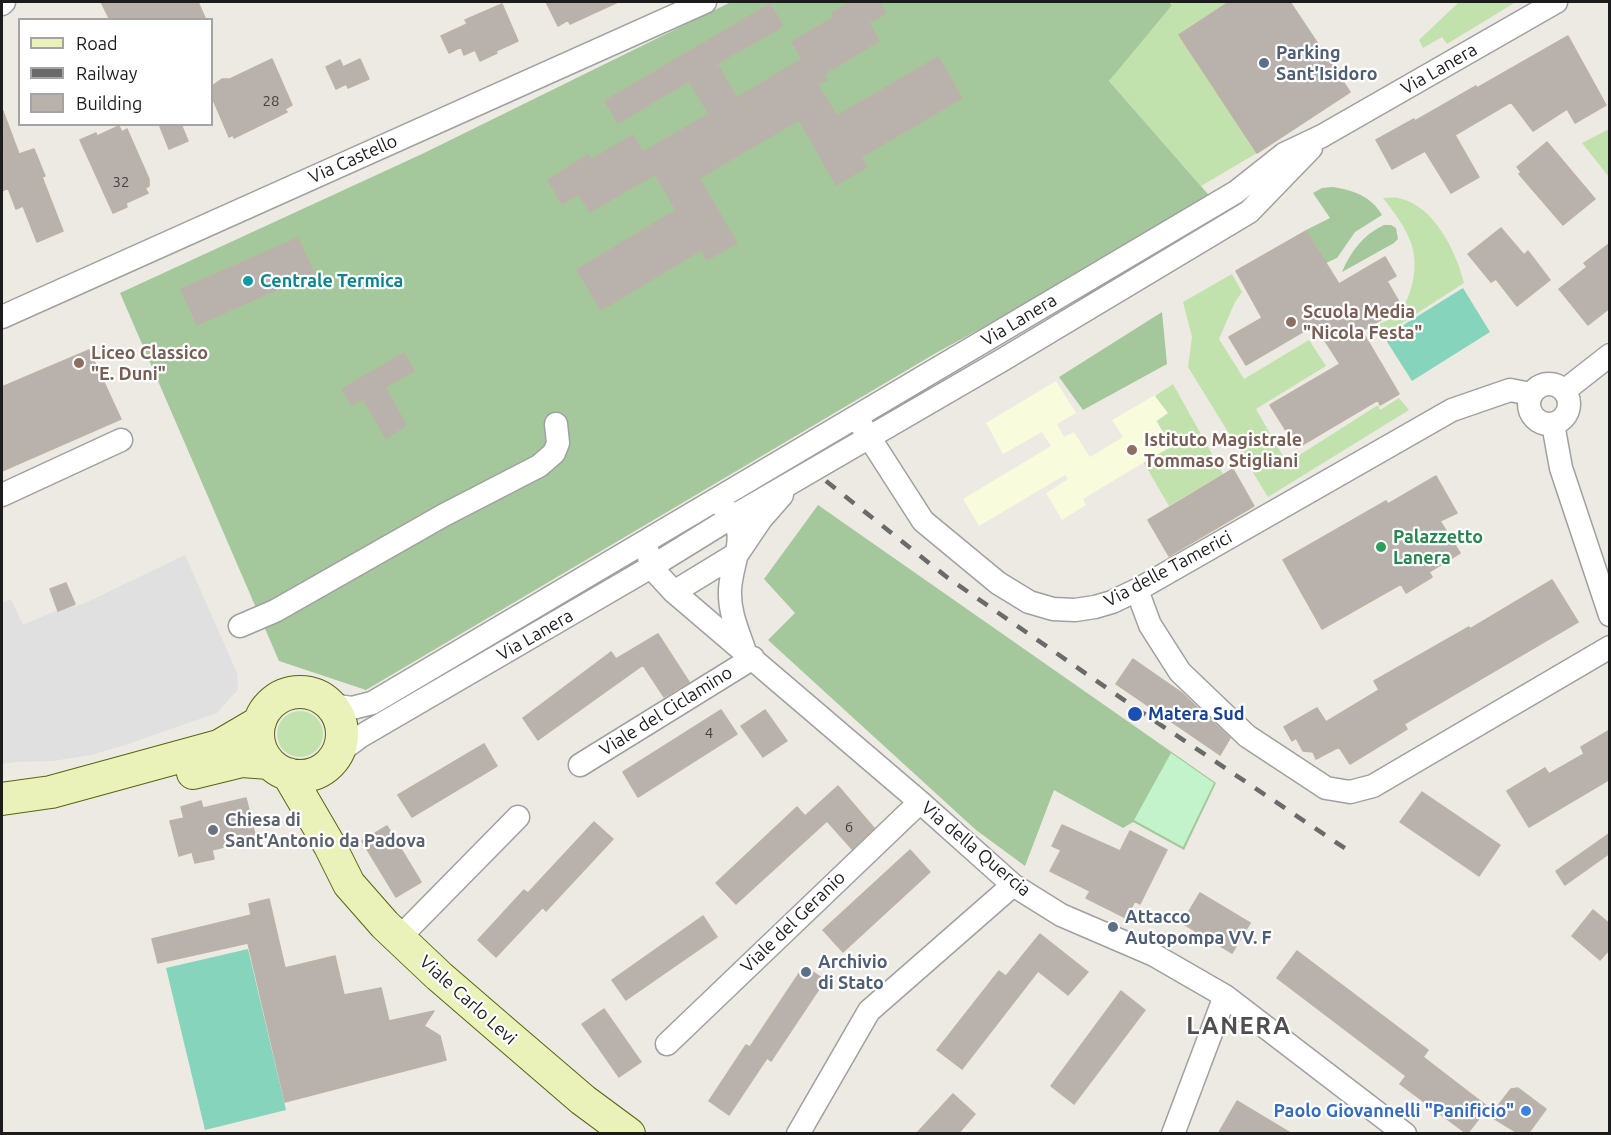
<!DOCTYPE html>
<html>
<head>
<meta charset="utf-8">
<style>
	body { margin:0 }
	#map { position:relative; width:1611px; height:1135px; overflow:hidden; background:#eceae2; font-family:Ubuntu,sans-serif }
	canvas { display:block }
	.frame { position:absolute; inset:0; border:3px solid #1c1c1c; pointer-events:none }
	.legend { position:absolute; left:18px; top:18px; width:195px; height:108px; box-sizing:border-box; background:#fff; border:2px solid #a4a4a4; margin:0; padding:8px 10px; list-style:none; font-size:18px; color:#1c1c1c }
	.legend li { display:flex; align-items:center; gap:12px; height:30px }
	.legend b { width:30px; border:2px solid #a4a4a4 }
</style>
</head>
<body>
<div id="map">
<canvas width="1611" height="1135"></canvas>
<div class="frame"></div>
<ul class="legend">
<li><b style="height:8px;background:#eaf2ba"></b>Road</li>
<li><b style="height:8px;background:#6a6a6a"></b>Railway</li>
<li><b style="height:16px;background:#b9b2ac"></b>Building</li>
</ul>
</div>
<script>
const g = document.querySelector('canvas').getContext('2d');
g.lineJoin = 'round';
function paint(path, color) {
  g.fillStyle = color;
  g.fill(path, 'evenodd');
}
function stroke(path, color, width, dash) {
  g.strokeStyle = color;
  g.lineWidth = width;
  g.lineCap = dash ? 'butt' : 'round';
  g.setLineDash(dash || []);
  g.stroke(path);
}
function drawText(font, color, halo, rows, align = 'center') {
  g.font = font + ' Ubuntu,sans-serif';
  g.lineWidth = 4.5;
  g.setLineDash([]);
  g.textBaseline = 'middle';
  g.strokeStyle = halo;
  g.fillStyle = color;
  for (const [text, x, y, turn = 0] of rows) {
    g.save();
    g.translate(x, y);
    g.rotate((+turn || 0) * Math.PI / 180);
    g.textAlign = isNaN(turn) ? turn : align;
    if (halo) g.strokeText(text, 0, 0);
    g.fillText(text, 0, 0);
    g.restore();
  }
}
const education = new Path2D(`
	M1056,381l20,32 -19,11 7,13 10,-5 16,25 33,-20 -11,-17 43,-25 13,18 -12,8 15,25 -88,53 3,6 -24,15 -16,-27 22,-14 -3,-4 -86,51 -16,-27 88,-53 -9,-14 -39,22 -17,-31z`);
const grass = new Path2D(`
	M1169,2h59l-50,33 79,118 -56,33 -92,-105 28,-40 35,-37z
	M1459,2h57l-69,42 -5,-7 -19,11 -4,-8z
	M1609,129v48l-27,-34z
	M1383,198c5,0 10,-1 15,0 36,7 58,53 66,85l-82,53 -4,-11c6,-3 15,-7 20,-12 15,-16 20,-46 14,-67 -5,-17 -18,-34 -29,-48z
	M1232,274l10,18 -7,10 -16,37 25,40 65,-39 17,26 -70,43 31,54 91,-58 2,5 19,-12 10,12 -141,87 -80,-130 4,-30 -9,-35z
	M1173,384l50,90 -54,32 -25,-43 27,-16 -14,-26 11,-8 -13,-17z
	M277 734a23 23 0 1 1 46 0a23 23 0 1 1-46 0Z`);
const forest = new Path2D(`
	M731,2h438l3,3 -63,76 105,120 -278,152 -570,337 -87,-29 -159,-368 302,-139z
	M1332,187c21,3 39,9 50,28l-27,17 -18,26 -11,5 -20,-33 24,-12 -17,-25 9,-5z
	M1384,225h7l5,3 2,11 -4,4 -52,29c9,-21 21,-37 42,-47z
	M1162,312l5,52 -84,46 -24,-33z
	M818,505l398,278 -32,67 -51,-28 -10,6 -69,-38 -29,76 -49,-36 -208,-190 27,-27 -31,-34z`);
const park = new Path2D(`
	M1171,753l43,30 -31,64 -49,-27z`);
const pitch = new Path2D(`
	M1463,288l27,44 -78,49 -28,-44z
	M248,949l38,161 -81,20 -39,-162z`);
const parking = new Path2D(`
	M185,555l52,118 1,17 -7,7 -14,16 -92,32 -34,10 -38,6 -37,1 -14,2v-161l9,-4 12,26 32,-14 28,-7z`);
const building = new Path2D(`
	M101,2h97l8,18h-96z
	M546,2h72l-48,22 -2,-4 -10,6z
	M851,2h28l7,11 -17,10 10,18 -55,33 3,6 -10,4 20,32 101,-59 24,41 -101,59 6,10 -31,18 -37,-65 -100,58 38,65 -30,17 -6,-10 -100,60 -24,-40 99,-60 -21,-36 -65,38 -11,-18 -17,10 -14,-24 40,-25 3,5 42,-25 10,17 66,-38 -20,-33 -71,42 -13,-22 165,-97 13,22 -66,38 20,34 65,-39 -10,-17 42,-25 -2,-4z
	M1229,2h61l60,90 -93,61 -78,-118z
	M502,4l16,37 -22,10 1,2 -17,8 -5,-11 -11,5 -3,-8 -12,6 -8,-17 26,-12 -2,-4z
	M1568,36l38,69 -31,18 -8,-14 -34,22 -22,-29 -56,33 24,42 -28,16 -26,-42 -33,18 -16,-29 38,-21 1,2 61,-35 1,2z
	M272,59l20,46 -7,4 2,3 -53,26 -1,-3 -4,2 -17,-40v-11l10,-7h8z
	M360,59l9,20 -21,9 -2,-4 -10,5 -10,-22 14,-7 3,7z
	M3,111l16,43 15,-5 11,27 -3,1 21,54 -26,11 -14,-36 -7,3 -8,-21 -6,3z
	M159,124h22l7,17 -19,8z
	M119,126l3,6 5,-3 22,50v7l-4,2 3,5 -22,10 1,4 -14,6 -33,-73 16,-7 1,3z
	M1547,142l48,57 -32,26 -44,-51 2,-2 -4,-5z
	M1501,228l23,27 4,-4 22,29 -33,26 -21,-27 -5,3 -23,-28z
	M1306,231l33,53 46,-27 11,19 -9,5 15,26 -40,24 37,63 -19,11 -2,-5 -81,48 -27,-43 70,-41 -20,-31 -4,2 -5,-8 -65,38 -17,-28 33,-19 -26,-47z
	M298,238l16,35 -117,52 -16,-36z
	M1610,243v65l-22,17 -29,-36 28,-22 -3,-4z
	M89,350l32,69 -119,52v-84z
	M404,353l10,18 -29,16 21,38 -20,13 -23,-39 -12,6 -9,-16z
	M1233,469l21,37 -85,50 -21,-36z
	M1436,476l21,37 -17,8 20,32 -31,19 3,5 -26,16 -5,-9 -79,45 -39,-69 103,-59 2,3z
	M1552,580l26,42 -174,102 3,5 -57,35 -11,-17 -23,12 -3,-7 -10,-1 -7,-13 -4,3 -8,-14 33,-19 9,14 53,-32 -5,-9 95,-54 1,2z
	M66,583l9,21 -17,7 -8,-22z
	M658,634l31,48 -25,15 -21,-32 -105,75 -15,-22 88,-66 5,7z
	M1133,659l49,34 48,45 -10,17 -104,-71z
	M721,710l16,24 -99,63 -15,-25z
	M765,710l22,31 -24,16 -22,-31z
	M1610,730v49l-81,48 -22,-36 38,-23 4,6 35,-20 -3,-7z
	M484,744l13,22 -85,51 -14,-22z
	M838,786l36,42 -22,21 -25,-28 -91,83 -20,-21 81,-76 8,9z
	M1422,792l78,53 -21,31 -79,-54z
	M246,798l10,41 -44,11 2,9 -19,4 -3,-11 -13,4 -9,-35 14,-3 -3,-11 20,-6 2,7z
	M594,822l19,17 -67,72 -3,-4 -47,50 -18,-17 46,-50 4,3z
	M1062,825l58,26 10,-20 37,19 -27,54 -5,-3 -9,17 -40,-20 4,-7 -40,-20 11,-21 -9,-4z
	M387,826l34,56 -25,15 -34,-56z
	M1610,833v20l-45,32 -9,-14z
	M910,850l20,22 -87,80 -20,-22z
	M1200,893l50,30 -18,30 -50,-30z
	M269,899l16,69 50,-12 9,39 37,-7 8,33 45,-10 -10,15 16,10 6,24 -161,42 -37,-159 -90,20 -6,-24 99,-24 -2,-11z
	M1593,910l17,14v25l-10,11 -28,-24z
	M703,916l14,21 -91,63 -14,-20z
	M1040,934l48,38 -20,23 -30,-24 -76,98 -25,-19 62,-79 7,5z
	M1297,951l131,99 -5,7 65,50 -21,27 -67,-50 6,-8 -129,-98z
	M804,966l21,14 -54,81 -4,-3 -38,57 -20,-14 37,-56 4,2z
	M1121,991l24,19 -71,94 -23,-18z
	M604,1009l37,53 -22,15 -37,-53z
	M1518,1088l28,21 -16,22 -14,1 -26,-16 21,-27z
	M953,1094l22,20 -17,20h-42z
	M1237,1101l55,33h-74z`);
const minor = new Path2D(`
	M2,4l2,-2
	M2,317l703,-315
	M1529 404a20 20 0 1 1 40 0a20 20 0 1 1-40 0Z
	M1564,391l46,-36
	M1553,424l8,44 49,147
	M862,426l61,95 75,62 31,19 24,7 22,1 20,-3 17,-5 25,-12 315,-180 58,-20 21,4
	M2,495l119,-55
	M723,507c30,24 8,53 7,83 -1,21 7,39 14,59
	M648,552l3,15 23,25 246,210 93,83 48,30 93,40 71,41 180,138
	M1137,590l13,35 30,47 67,64 79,52 24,4 23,-6 237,-139
	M674,592l64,-39 23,-34 21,-24
	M240,626l35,-15 169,-96 95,-49 15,-13 4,-10 -2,-19
	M331,705l21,3 20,-5 864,-511 48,-38 38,-18 234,-134
	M338,753l23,-17 290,-169 81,-50 272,-158 245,-147 62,-64
	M580,765l173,-107
	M399,938l119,-121
	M667,1044l253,-242
	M798,1134l71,-123 144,-126
	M1173,1134l52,-138`);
const secondary = new Path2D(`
	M258 734a42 42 0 1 1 84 0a42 42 0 1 1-84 0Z
	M193,773l49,-12 27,2
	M288,774l42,72 19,38 36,41 54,51 66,57 78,67 46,34
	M2,799l49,-7 168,-46 41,-24`);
const rail = new Path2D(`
	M826,481l122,97 189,131 209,140`);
const markers = [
	[1264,63,6,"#5c6f8a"],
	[248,281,6,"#0f9aa8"],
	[1291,322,6,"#8d6e63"],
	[79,363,6,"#8d6e63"],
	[1132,450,6,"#8d6e63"],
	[1381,547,6,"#2e9e5b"],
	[1135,714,8,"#1a4fb4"],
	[213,830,6,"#6b7280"],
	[1113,927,6,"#5c6f8a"],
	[806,972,6,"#5c6f8a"],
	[1526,1111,6,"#3f7fe0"]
];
const numberNames = [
	["28",271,101],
	["32",121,182],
	["4",709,733],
	["6",849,827]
];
const serviceNames = [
	["Parking",1276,53],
	["Sant'Isidoro",1276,74],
	["Attacco",1125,917],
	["Autopompa VV. F",1125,938],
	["Archivio",818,962],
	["di Stato",818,983]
];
const streetNames = [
	["Via Lanera",1439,69,-30],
	["Via Castello",353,159,-24],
	["Via Lanera",1019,320,-31],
	["Via delle Tamerici",1168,569,-28],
	["Via Lanera",535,635,-30],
	["Viale del Ciclamino",666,711,-32],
	["Via della Quercia",976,849,40],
	["Viale del Geranio",793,922,-44],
	["Viale Carlo Levi",468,1000,42]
];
const cultureNames = [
	["Centrale Termica",260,281]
];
const educationNames = [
	["Scuola Media",1303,312],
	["\"Nicola Festa\"",1303,333],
	["Liceo Classico",91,353],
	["\"E. Duni\"",91,374],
	["Istituto Magistrale",1144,440],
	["Tommaso Stigliani",1144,461]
];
const leisureNames = [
	["Palazzetto",1393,537],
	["Lanera",1393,558]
];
const transitNames = [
	["Matera Sud",1148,714]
];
const worshipNames = [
	["Chiesa di",225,820],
	["Sant'Antonio da Padova",225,841]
];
const shopNames = [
	["Paolo Giovannelli \"Panificio\"",1514,1111]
];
const districtNames = [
	["LANERA",1239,1026]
];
paint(education, '#f8fbdc');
paint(grass, '#c2e2ad');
paint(forest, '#a4c89b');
paint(park, '#c2f3cb');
paint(pitch, '#87d4bd');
paint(parking, '#e0e0e0');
paint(building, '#b9b2ac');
stroke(building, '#bcb2a6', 1.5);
stroke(minor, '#a0a0a0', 25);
stroke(secondary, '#55660f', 34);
stroke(minor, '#fff', 22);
stroke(secondary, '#eaf2ba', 32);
stroke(rail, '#6a6a6a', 4.5, [12, 12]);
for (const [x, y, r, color] of markers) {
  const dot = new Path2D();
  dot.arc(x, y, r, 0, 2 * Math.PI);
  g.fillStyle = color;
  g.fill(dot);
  stroke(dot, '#fff', 2);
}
drawText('15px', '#434240', null, numberNames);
drawText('bold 18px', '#4e5e75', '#fff', serviceNames, 'left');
drawText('18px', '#1c1c1c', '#fff', streetNames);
drawText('bold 18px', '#0d838f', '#fff', cultureNames, 'left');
drawText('bold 18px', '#785e54', '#fff', educationNames, 'left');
drawText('bold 18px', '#27864d', '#fff', leisureNames, 'left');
drawText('bold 18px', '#164399', '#fff', transitNames, 'left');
drawText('bold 18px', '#5b616d', '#fff', worshipNames, 'left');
drawText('bold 18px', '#366cbe', '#fff', shopNames, 'right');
g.letterSpacing = '1.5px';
drawText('bold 24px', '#4f4f4f', '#fff', districtNames);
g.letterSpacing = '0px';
</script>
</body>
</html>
